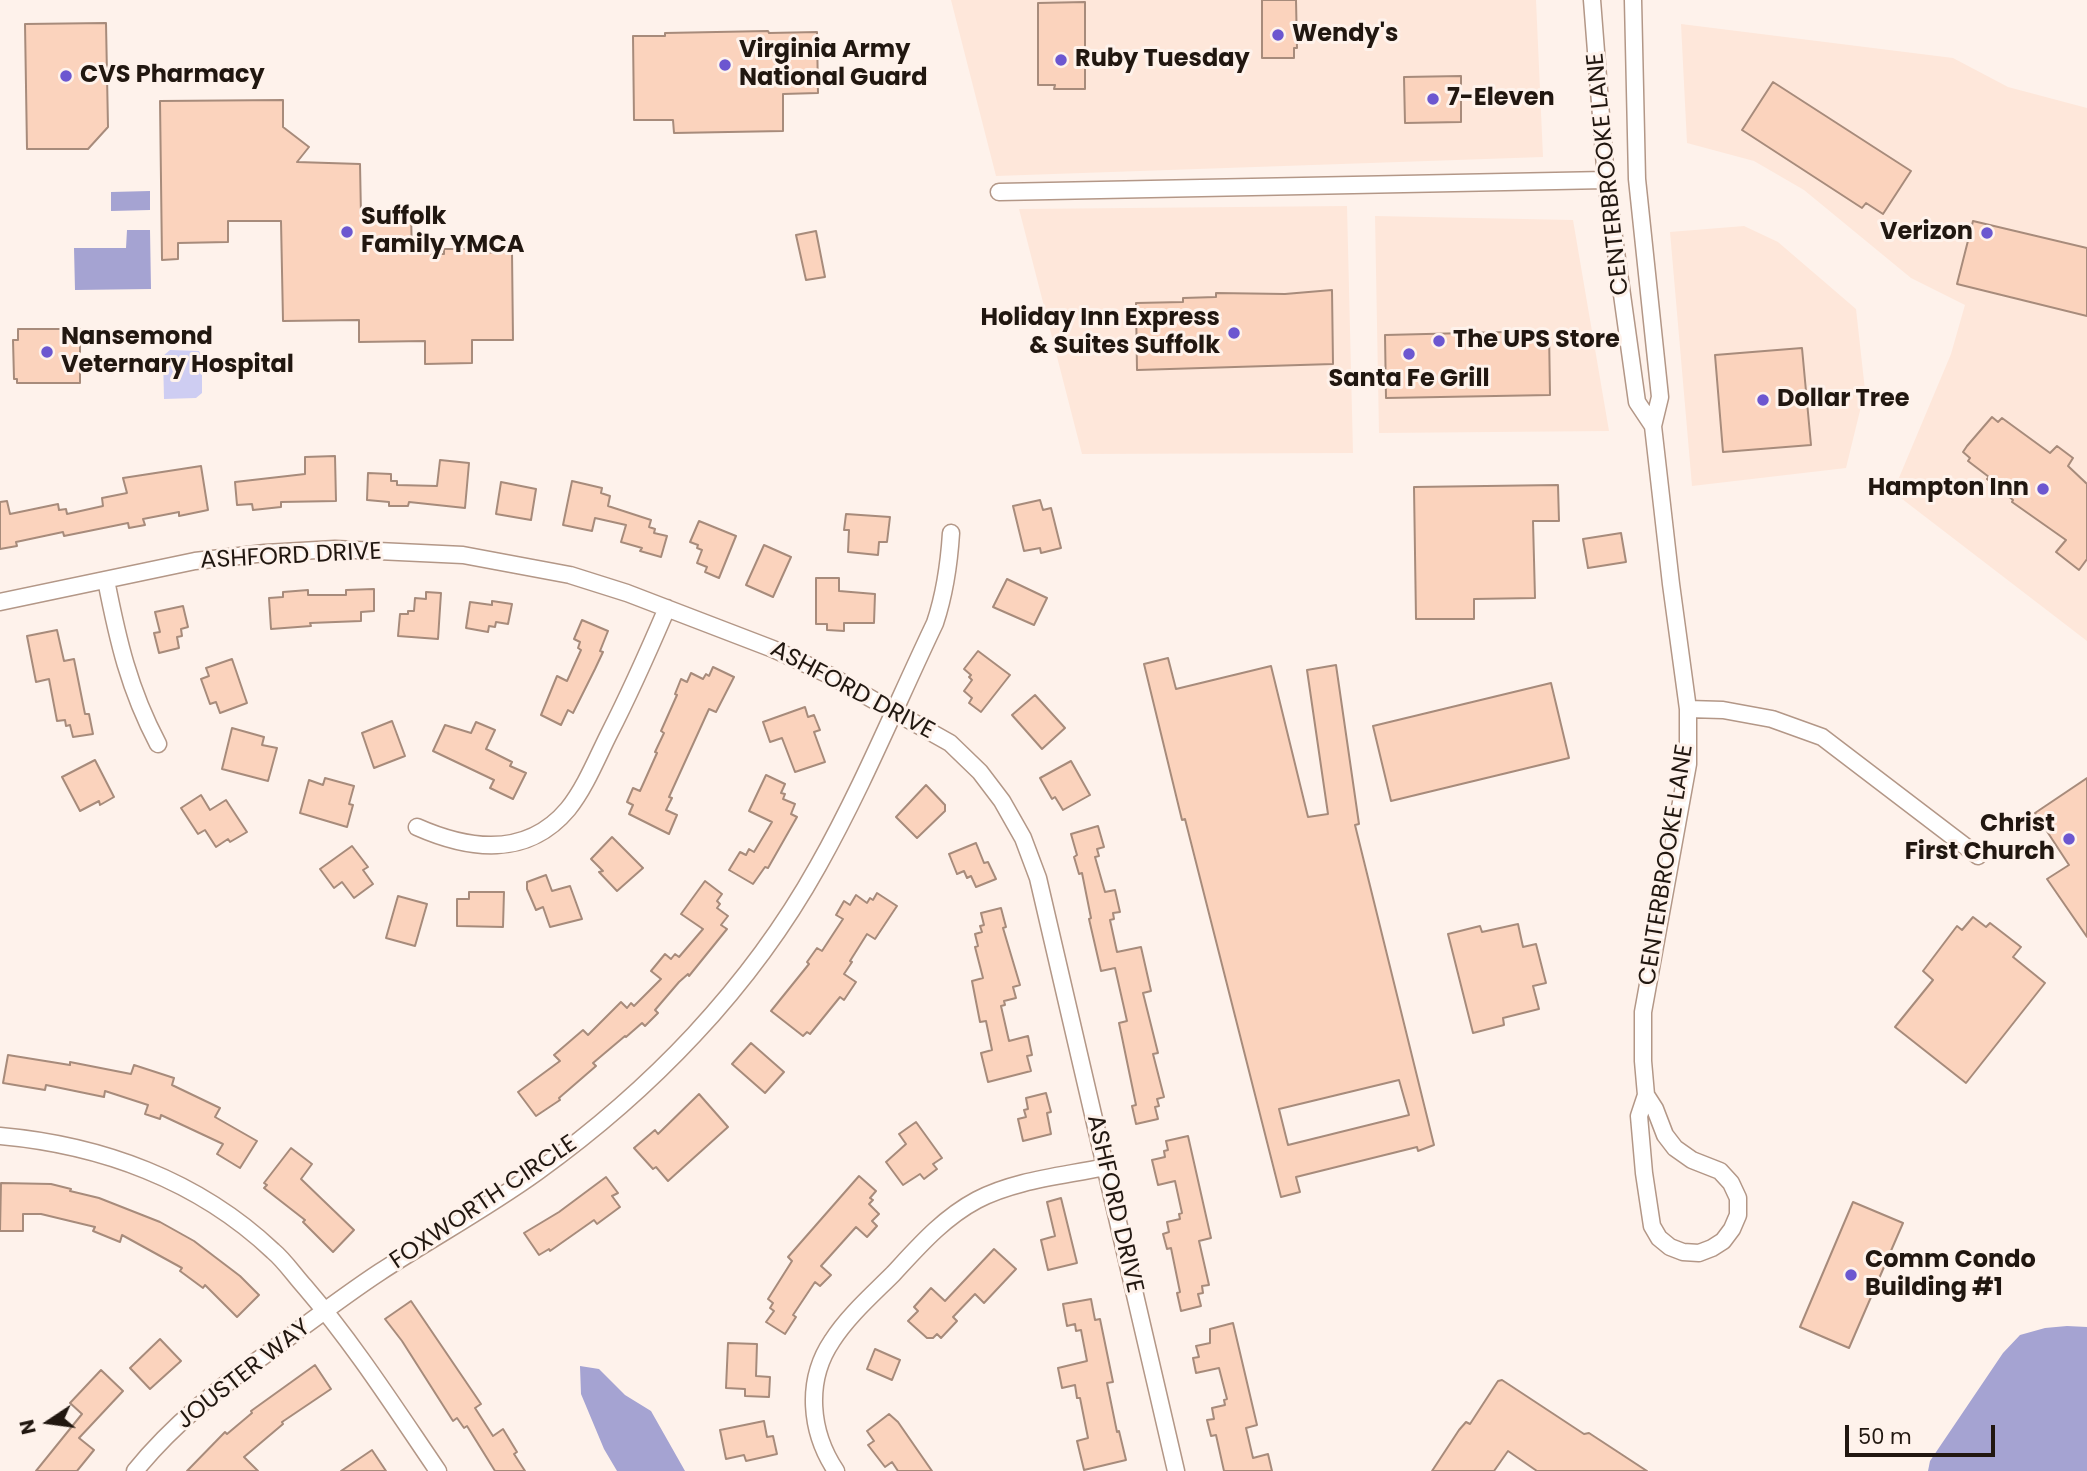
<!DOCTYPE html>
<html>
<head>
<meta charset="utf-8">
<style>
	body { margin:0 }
	#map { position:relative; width:2087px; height:1471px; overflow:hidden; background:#fef2eb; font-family:Poppins,sans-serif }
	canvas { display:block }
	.north { position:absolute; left:14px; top:1387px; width:70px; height:70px; -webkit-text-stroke:5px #fef2eb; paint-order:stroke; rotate:257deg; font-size:19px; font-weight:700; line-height:28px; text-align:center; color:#211710 }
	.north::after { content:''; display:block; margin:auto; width:24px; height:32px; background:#211710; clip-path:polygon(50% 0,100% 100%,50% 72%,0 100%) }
	.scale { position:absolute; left:1845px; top:1425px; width:150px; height:32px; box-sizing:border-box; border:4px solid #211710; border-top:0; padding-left:9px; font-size:21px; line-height:24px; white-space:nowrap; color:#211710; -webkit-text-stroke:5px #fef2eb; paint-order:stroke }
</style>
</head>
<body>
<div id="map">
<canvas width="2087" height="1471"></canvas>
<div class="north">N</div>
<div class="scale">50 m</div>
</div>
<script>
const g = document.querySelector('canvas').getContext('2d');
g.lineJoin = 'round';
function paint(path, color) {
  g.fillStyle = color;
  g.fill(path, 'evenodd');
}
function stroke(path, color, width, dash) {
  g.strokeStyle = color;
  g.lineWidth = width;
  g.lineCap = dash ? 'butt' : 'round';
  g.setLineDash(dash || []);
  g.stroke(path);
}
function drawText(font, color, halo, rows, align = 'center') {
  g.font = font + ' Poppins,sans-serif';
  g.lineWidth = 6;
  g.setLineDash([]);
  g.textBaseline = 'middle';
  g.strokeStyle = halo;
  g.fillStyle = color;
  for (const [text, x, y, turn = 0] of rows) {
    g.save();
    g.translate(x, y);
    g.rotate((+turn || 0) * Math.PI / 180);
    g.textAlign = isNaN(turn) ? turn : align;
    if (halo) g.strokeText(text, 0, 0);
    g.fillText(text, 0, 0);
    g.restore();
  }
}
const built = new Path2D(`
	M951,0h585l7,157 -547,19z
	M1681,24l272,34 55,29 79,21v533l-194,-149 58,-138 14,-49 -54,-27 -107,-88 -50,-29 -67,-18z
	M1347,206l6,247 -271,1 -63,-245z
	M1375,216l198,4 36,211 -230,2z
	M1744,226l34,16 78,67 9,81 -19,78 -154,18 -22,-254z`);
const green = new Path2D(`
	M170,350l29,1 3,7v35l-6,5 -32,1 -1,-43z`);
const water = new Path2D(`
	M150,191v19l-39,1v-19z
	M127,230h23l1,59 -76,1 -1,-42h52z
	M2067,1326l20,1v144h-159l2,-10 73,-108 17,-18 25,-7z
	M580,1366l19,3 26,26 26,16 34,60h-68l-13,-22 -23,-55z`);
const building = new Path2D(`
	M1262,0h34l1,48h-3v10h-32z
	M1085,2v87h-31l1,-4h-17v-82z
	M106,23l2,104 -20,22h-61l-2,-125z
	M768,31l1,2 48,-1 1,61 -35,1v37l-109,2 -1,-13h-39l-1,-84h32v-3z
	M1461,76v46l-56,1 -1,-46z
	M1773,82l138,89 -28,43 -17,-11 -4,5 -120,-78z
	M283,100v27l26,20 -12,15 63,2 1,52 50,-1 1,39h32v-5h22v4l46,-1 1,88h-41v23l-47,1v-23l-66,1v-22l-76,1 -2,-100h-53v21l-50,1v16l-16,1 -2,-159z
	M1973,221l114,27v68l-130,-32z
	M816,231l9,46 -19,3 -10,-45z
	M1332,290l1,74 -196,6 -1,-67 47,-1v-4l33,-1v-4l69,1z
	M18,329h62v54h-63v-4h-3l-1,-39h5z
	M1549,331l1,64 -164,3 -1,-63z
	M1802,348l9,97 -88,7 -8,-97z
	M1992,417l6,5 4,-4 48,35 7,-7 16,12 -5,8 19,18v75l-8,11 -23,-18 10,-12 -54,-38 1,-2 -26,-21 2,-2 -21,-16 2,-3 -7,-6 4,-6z
	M335,456l1,45 -55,1v5l-28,3 -1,-6 -15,1 -2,-23 70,-8v-17z
	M440,460l29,3 -4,45 -56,-6 -1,4h-19v-4l-22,-2 1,-27 23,1v7h6v4l40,1z
	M201,466l7,44 -29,6v-4l-36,7 2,6 -16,3 -1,-5 -64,13 -1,-4 -47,10 1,4 -17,3v-47l7,-1 3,13 48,-10 1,6 7,-1 1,5 36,-8 -1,-8 25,-5 -4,-15z
	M572,481l30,7 -1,5 9,3 -2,10 43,14 -2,7 6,2 -1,4 13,3 -6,21 -21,-6 2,-3 -21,-6 5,-17 -31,-7 -3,13 -29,-6z
	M501,482l35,7 -5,31 -35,-6z
	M1558,485l1,36h-26l2,77 -61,1v20h-58l-2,-132z
	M1040,500l3,10 8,-2 10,40 -20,5 -1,-5 -16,3 -11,-45z
	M846,514l44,3 -3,25h-8l-1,13 -30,-3 1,-22h-5z
	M699,521l37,15 -17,42 -14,-6 2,-5 -10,-4 5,-13 -5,-2 1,-3 -8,-3z
	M1621,533l5,29 -38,6 -5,-29z
	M764,545l27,12 -18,40 -27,-12z
	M816,578h23v13l36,3 -1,29h-30v8l-17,-1v-6h-11z
	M1007,579l40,19 -13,27 -41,-18z
	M374,589v22l-13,1v9l-51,2 1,3 -40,3 -2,-31 14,-1v-5l25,-2v5h38v-5z
	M426,592l15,1 -3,46 -40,-3 2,-22h8v-3h6l1,-13 11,1z
	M492,601l20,3 -4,20 -12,-2 -1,5 -6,-1 -1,6 -22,-4 4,-26 22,3z
	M183,606l5,21 -7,2 1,7 -5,1 2,11 -20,5 -5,-20 6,-1 -5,-20z
	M582,620l26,11 -8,20 3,1 -8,17 -22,44 -5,-3 -7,15 -20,-10 16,-39 10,5 14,-31 -3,-2 2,-6 -6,-3z
	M57,630l7,31 10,-2 11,55h4l4,20 -20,3 -3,-12 -4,1 -1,-6 -8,1 -8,-42 -13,3 -9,-46z
	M978,651l32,24 -29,37 -12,-9 3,-5 -8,-7 8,-11 -3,-3 2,-2 -7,-6z
	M1168,658l8,31 95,-23 37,151 20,-3 -21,-144 29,-5 23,159 -4,1 79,320 -16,6 -1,-4 -121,30 4,15 -19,5 -96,-378 -3,1 -38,-156zM1399,1080l10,35 -121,30 -9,-36z
	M232,659l15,44 -27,10 -4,-11 -6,2 -9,-25 8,-3 -3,-8z
	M713,667l21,10 -18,35 -7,-3 -40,88 3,1 -6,12 11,5 -8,19 -40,-20 4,-9 -6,-3 6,-14 7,3 17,-38 -2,-1 9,-19 -3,-2 16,-36 -2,-1 6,-15 6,3 4,-9 12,6 3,-5 3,2z
	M1551,683l18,75 -178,43 -18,-75z
	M1035,695l30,33 -23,21 -30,-34z
	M805,707l3,10 6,-2 6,15 -6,2 11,30 -30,10 -13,-34 -12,4 -7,-20z
	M392,721l13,35 -31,12 -12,-35z
	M476,722l19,8 -9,19 26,13 -2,4 16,7 -13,26 -23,-11 4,-8 -61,-29 12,-26 26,8z
	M232,728l32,9 -2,8 15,3 -9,33 -46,-12z
	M95,760l19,37 -14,8 -1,-4 -19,10 -18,-34z
	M1071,761l19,34 -27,15 -8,-13 -3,2 -12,-21z
	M766,775l19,9 -4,9 4,1 -2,5 12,5 -4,10 6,3 -29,51 -3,-1 -12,17 -24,-14 11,-18 6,3 3,-6 5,3 18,-30 -23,-11z
	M325,778l29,8 -5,18 4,1 -6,22 -47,-14 9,-33 14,5z
	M2087,778v159l-40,-58 22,-14 -34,-52z
	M926,785l19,20v6l-28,27 -21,-21z
	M201,795l9,15 16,-10 21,32 -17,10 -2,-3 -12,8 -11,-17 -7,4 -17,-26z
	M1098,826l6,21 -7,2 2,7 -4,1 10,35 10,-2 5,22 -7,1 1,6 -4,1 7,32 24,-5 10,44 -8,2 15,60 -5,1 11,43 -7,2 2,7 -4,1 3,12 -22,5 -4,-18 4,-1 -17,-82 8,-2 -12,-53 -14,3 -12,-52 2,-1 -9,-45 -3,1 -5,-17 3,-2 -6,-21z
	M612,837l31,31 -26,23 -18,-19 4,-1 -12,-12z
	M976,843l8,20 4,-1 8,17 -20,8 -5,-11 -4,2 -3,-7 -7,3 -8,-20z
	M352,846l16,21 -5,3 10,14 -19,14 -12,-16 -8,6 -14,-19z
	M546,875l6,16 18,-5 12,33 -32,8 -7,-20 -7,3 -9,-21v-7z
	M705,881l17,13 -5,7 3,3 -3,4 11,8 -7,9 6,4 -38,47 -1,-2 -9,8 -24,28 3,3 -13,13 -3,-3 -16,14 -1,-1 -32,27 3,3 -37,32 1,2 -24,16 -18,-24 42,-31 -6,-6 29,-25 5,5 33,-33 6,6 4,-5 3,3 27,-27 -10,-8 14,-17 6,5 4,-5 4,3 24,-28 -22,-15z
	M469,892h35l-1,35 -46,-1v-27h12z
	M877,893l20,13 -22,33 -8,-5 -17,27 2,1 -8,12 12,8 -12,18 -4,-3 -30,37 -3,-2 -4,4 -32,-25 38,-47 -2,-2 10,-14 5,3 21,-32 -7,-4 8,-14 6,4 6,-10 11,8 3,-5 3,2z
	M398,896l29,8 -12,42 -29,-8z
	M1001,908l5,19 -3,1 17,57 -7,2 3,11 -12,3 1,4 -4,1 8,35 19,-5 4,19 -5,1 4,15 -43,11 -7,-29 11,-3 -6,-29 -6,1 -8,-41 11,-3 -8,-31 3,-1 -3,-12 7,-2 -2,-6 4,-1 -3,-12z
	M1973,917l13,10 4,-4 31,24 -8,10 32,26 -79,100 -71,-56 38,-47 -10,-9 34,-45 5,4z
	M1518,924l5,23 13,-3 10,39 -13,3 6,23 -36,9 1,7 -31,8 -25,-99 32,-8 2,6z
	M751,1043l33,29 -19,21 -33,-29z
	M8,1055l62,10v-3l61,12 3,-9 40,13 -2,7 48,23 -5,9 42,24 -17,27 -23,-14 6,-10 -62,-29 -1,4 -15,-5 3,-9 -43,-14 -1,6 -58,-12 -1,5 -42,-7z
	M1046,1093l5,19 -4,1 4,21 -28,7 -5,-22 8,-2 -2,-7 4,-1 -2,-11z
	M699,1094l29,33 -60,54 -12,-14 -3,2 -19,-21 21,-18 3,4z
	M916,1122l26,36 -9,6 4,5 -13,10 -4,-5 -17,11 -17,-23 20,-18 -7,-10z
	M1188,1136l23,102 -12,3 10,44 -7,1 1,7 -5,1 3,12 -20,5 -4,-18 3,-1 -9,-44 -4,1 -4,-15 6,-2 -2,-10 13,-3 -1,-5 3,-1 -7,-32 -17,4 -6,-25 13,-3 -1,-6 4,-1 -2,-9z
	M291,1148l21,16 -11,15 53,51 -21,22 -30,-30 2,-2 -41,-32 3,-3 -3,-2z
	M859,1176l17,15 -6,7 3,2 -4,4 10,10 -7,7 5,5 -10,11 -11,-10 -35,39 10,9 -11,11 -5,-4 -22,33 3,2 -11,17 -19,-12 8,-11 -4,-3 3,-5 -5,-4 24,-38 -4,-4z
	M606,1177l12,16 -6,3 8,11 -23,17 -3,-4 -44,31 -1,-2 -10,6 -15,-22 35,-21z
	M1,1183l50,1 20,5 -1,2 29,7 61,24 34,19 46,35 19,19 -22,22 -32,-32 -2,3 -23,-17 2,-3 -60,-33 -2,7 -27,-11 2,-4 -54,-13h-18v17h-23z
	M1061,1198l16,65 -29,7 -7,-30 14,-4 -8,-34z
	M1853,1202l50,21 -54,125 -49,-21z
	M994,1249l22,20 -32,34 -9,-9 -22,23 4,4 -16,17 -4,-4 -4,4h-6l-19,-17 10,-10 -4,-4 17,-19 14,13z
	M1091,1299l4,21 5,-1 13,63 -6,1 10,49 2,-1 7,29 -42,10 -7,-29 11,-3 -8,-40h-3l-2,-13 -13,3 -4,-20 29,-7 -6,-31 -5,1 -1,-7 -8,2 -4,-22z
	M411,1301l70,103 -6,4 18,28 10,-7 14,23 -3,2 11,17h-30l-28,-45 -3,2 -7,-10 -4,3 -51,-80 -17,-22z
	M1233,1323l24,102 -11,3 7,30 15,-4 4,17h-48l-8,-36 -5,1 -4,-16 7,-1 -2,-11 13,-3 -1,-5 3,-1 -8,-31 -23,5 -3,-15 6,-1 -3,-11 14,-3v-14z
	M160,1339l21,22 -31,28 -20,-21z
	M728,1343l29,1 -1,32 14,1 -1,20 -24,-1v-7l-19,-1z
	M875,1349l25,11 -8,20 -25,-11z
	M315,1365l16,24 -49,33 1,2 -39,33 14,14h-71l38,-39 2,2 25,-21 -1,-2z
	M101,1370l22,21 -44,47 15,12 -17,21h-41l46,-57 -12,-11z
	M1502,1380l82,54 5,-1 58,38h-110l-29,-20 -14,20h-62l27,-41 7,-8 4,2 28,-43z
	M889,1414l9,8 34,49h-34l-6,-9 -7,5 -17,-22 6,-4 -7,-10z
	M764,1421l3,16 6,-1 4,18 -31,7 -2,-6 -18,4 -6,-29z
	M372,1450l14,21h-45z`);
const minor = new Path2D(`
	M1592,0l14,180 31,222 16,24
	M1633,0l4,179 23,218 -7,29 18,158 17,125v55l-45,248v49l3,34 -7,21 5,57 8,53 7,12 11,9 13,5 16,1 13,-5 11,-7 9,-12 6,-14v-17l-7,-15 -11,-12 -28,-11 -17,-12 -10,-13 -10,-26 -9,-14
	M999,192l607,-12
	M106,580c12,61 23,109 52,164
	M0,602l195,-41 70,-8 70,-4 128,6 107,20 57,18 146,56 56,26 121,68 30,29 22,29 21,37 15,40 138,593
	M1688,709l35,1 49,9 50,18 156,119
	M417,827c52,23 110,31 151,-18 17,-21 29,-51 41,-75 21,-41 40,-84 58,-126
	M0,1136c101,9 198,44 273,115 12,10 21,24 32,36 49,57 90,121 133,184
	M135,1471c38,-47 85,-84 134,-119 37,-27 73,-55 111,-80 52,-34 107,-64 157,-100 113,-81 213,-184 281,-306 44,-78 78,-161 117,-243 10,-30 14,-58 16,-90
	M836,1471c-26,-39 -31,-90 -4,-130 16,-25 40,-46 61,-67 25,-27 50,-56 84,-74 38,-20 86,-24 128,-33`);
const markers = [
	[1278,35,7,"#6c57d0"],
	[1061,60,7,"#6c57d0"],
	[725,65,7,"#6c57d0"],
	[66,76,7,"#6c57d0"],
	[1433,99,7,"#6c57d0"],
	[347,232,7,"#6c57d0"],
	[1987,233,7,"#6c57d0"],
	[1234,333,7,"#6c57d0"],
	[1439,341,7,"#6c57d0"],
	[47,352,7,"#6c57d0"],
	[1409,354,7,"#6c57d0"],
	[1763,400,7,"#6c57d0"],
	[2043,489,7,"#6c57d0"],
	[2069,839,7,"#6c57d0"],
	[1851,1275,7,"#6c57d0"]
];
const poiNames = [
	["Wendy's",1292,35],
	["Virginia Army",739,51],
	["National Guard",739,79],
	["Ruby Tuesday",1075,60],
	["CVS Pharmacy",80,76],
	["7-Eleven",1447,99],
	["Suffolk",361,218],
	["Family YMCA",361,246],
	["Verizon",1973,233,"right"],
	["Holiday Inn Express",1220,319,"right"],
	["& Suites Suffolk",1220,347,"right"],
	["Nansemond",61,338],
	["Veternary Hospital",61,366],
	["The UPS Store",1453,341],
	["Santa Fe Grill",1409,380,"center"],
	["Dollar Tree",1777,400],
	["Hampton Inn",2029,489,"right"],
	["Christ",2055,825,"right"],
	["First Church",2055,853,"right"],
	["Comm Condo",1865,1261],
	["Building #1",1865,1289]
];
const streetNames = [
	["CENTERBROOKE LANE",1609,174,-96],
	["ASHFORD DRIVE",291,557,-3],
	["ASHFORD DRIVE",852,691,28],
	["CENTERBROOKE LANE",1667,865,-81],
	["FOXWORTH CIRCLE",484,1203,-34],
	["ASHFORD DRIVE",1114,1204,77],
	["JOUSTER WAY",244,1375,-38]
];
paint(built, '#fee7da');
paint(green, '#cecdf2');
paint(water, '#a5a3d2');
paint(building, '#fbd3bd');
stroke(building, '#a78b7b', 2);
stroke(minor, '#b39787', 19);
stroke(minor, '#fff', 16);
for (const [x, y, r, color] of markers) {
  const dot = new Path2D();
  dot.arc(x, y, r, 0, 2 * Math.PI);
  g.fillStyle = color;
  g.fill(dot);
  stroke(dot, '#fef2eb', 2.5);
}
drawText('bold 24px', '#211710', '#fef2eb', poiNames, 'left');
drawText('24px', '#211710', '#fef2eb', streetNames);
</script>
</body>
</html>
